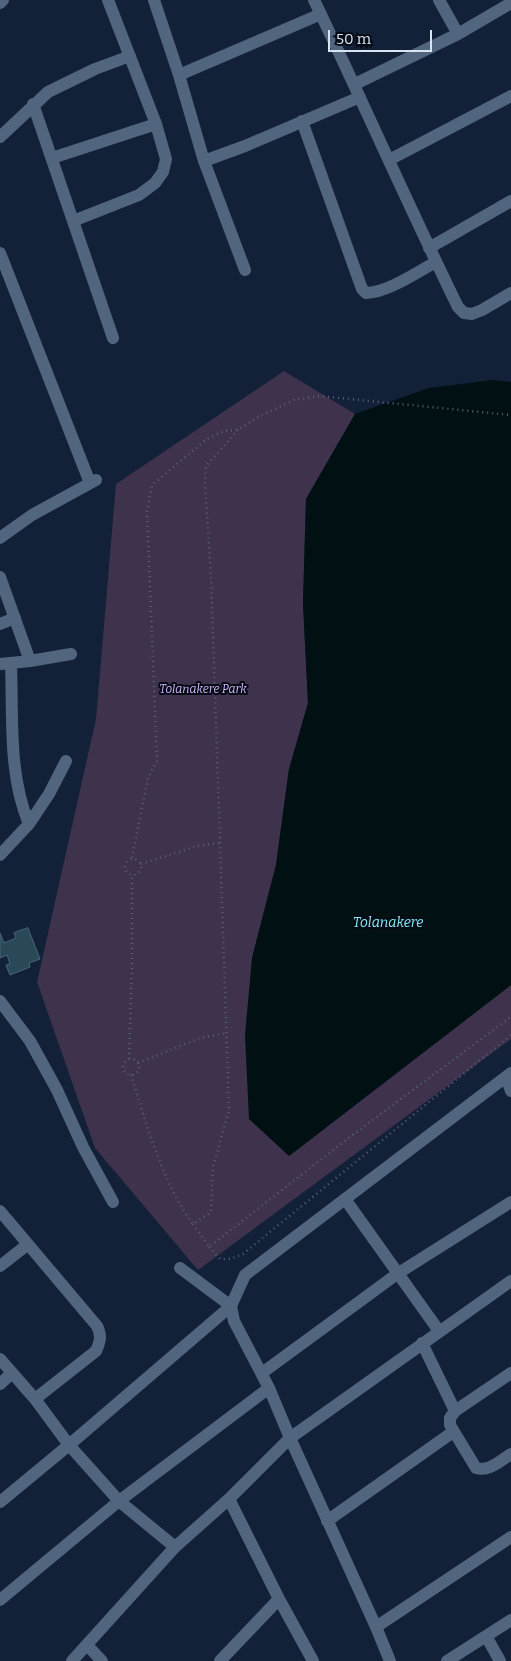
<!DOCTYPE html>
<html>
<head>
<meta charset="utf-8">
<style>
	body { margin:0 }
	#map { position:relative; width:511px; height:1661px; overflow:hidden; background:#122137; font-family:Bitter,serif }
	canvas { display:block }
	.scale { position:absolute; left:328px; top:30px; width:104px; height:22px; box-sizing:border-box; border:2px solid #d9e4f2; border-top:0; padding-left:6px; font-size:15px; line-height:18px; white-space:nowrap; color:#d9e4f2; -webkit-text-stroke:4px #050b14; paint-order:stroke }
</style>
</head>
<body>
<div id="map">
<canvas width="511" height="1661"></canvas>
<div class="scale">50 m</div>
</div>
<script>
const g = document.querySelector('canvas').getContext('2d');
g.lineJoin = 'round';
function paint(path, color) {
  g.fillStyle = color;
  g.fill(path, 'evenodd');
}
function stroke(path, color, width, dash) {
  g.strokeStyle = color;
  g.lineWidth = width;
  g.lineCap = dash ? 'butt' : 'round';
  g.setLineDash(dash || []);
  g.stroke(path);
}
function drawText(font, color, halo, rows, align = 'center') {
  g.font = font + ' Bitter,serif';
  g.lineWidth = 4;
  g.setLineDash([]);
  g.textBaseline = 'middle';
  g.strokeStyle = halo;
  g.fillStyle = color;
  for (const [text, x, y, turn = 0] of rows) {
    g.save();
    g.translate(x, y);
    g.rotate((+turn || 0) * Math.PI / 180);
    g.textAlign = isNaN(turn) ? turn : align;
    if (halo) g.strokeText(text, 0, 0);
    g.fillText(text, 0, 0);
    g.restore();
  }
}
const green = new Path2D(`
	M284,371l71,43 -49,85 -3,104 5,101 -19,65 -13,96 -24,93 37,198 222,-171v54l-313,231 -103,-122 -58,-166 59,-263 20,-235z`);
const water = new Path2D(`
	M493,380l18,2v603l-222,171 -40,-37 -4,-84 7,-77 24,-93 13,-96 19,-66 -5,-100 3,-104 49,-85 74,-26z`);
const building = new Path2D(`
	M28,928l12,31 -11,4 1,4 -20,8 -4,-10 4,-1 -3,-9 -7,3v-25l4,10 12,-5 -2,-5z`);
const path = new Path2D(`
	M132,858l16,-80 9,-17 -10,-249 5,-27 55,-46 17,-8 14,-1 20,-13 36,-17 25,-4 192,19
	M125 867a8 8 0 1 1 16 0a8 8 0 1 1-16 0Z
	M141,864l56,-18 23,-3
	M129,1059l3,-97v-87
	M123 1067a8 8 0 1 1 16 0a8 8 0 1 1-16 0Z
	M138,1063l62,-25 26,-5
	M131,1075c15,47 32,110 62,149l18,-12 2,-45 16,-57 -18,-533 -6,-94 1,-17 32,-36
	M193,1224l16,23 142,-111 160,-119
	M209,1247l11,12h10l13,-5 268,-219`);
const minor = new Path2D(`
	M154,0l25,75 25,86 41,109
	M314,0c49,102 94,205 144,307l6,6 8,1 10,-4 29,-17
	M439,0l19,34
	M0,3l3,-3
	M179,75l142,-61
	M355,84l103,-50 53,-31
	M33,104l80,234
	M302,121l60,168 4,4c21,0 51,-21 70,-31
	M0,137l48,-45 47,-23 35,-13
	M52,158l104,-34
	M389,160l122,-64
	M204,161l41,-15 115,-49
	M73,221l66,-26 16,-12 8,-11 3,-13 -10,-35 -48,-124
	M429,248l82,-47
	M0,253l90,230
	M0,538l32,-23 64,-35
	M0,577l30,84
	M0,624l15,-6
	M11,663c2,54 -3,111 18,161
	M0,664l30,-3 41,-7
	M0,855l29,-31 20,-30 17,-33
	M0,1001l30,40 27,49 26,57 30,55
	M506,1077l5,14
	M345,1199l94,132
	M0,1211l97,115c5,10 3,16 -1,25l-61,48
	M0,1266l27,-21
	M422,1343l33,68
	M0,1359l35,40 34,46 50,56 56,46
	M262,1373l135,-99 114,-72
	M511,1373l-56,38 -5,7v7l26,43c13,4 24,-7 35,-14
	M0,1384l12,-11
	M229,1499l50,100 34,62
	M0,1502l69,-57 162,-139 -51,-38
	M327,1521l126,-89
	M0,1600l119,-99 150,-113
	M376,1627l135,-90
	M486,1636l14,25
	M87,1645l15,16
	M72,1661l103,-114 54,-48 61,-61 221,-157
	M220,1661l59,-62
	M390,1661l-14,-34 -86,-189 -21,-50 -35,-67 -3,-15 14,-31 266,-202
	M447,1661l64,-41`);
const parkNames = [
	["Tolanakere Park",203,690]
];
const waterNames = [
	["Tolanakere",388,923]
];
paint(green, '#3e324d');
paint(water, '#001013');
paint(building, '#294858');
stroke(building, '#476678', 1);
stroke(path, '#556276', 2.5, [1, 4]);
stroke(minor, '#52657e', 12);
drawText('italic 12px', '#d2b6f8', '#050b14', parkNames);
drawText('italic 14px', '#86eafb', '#050b14', waterNames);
</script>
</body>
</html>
